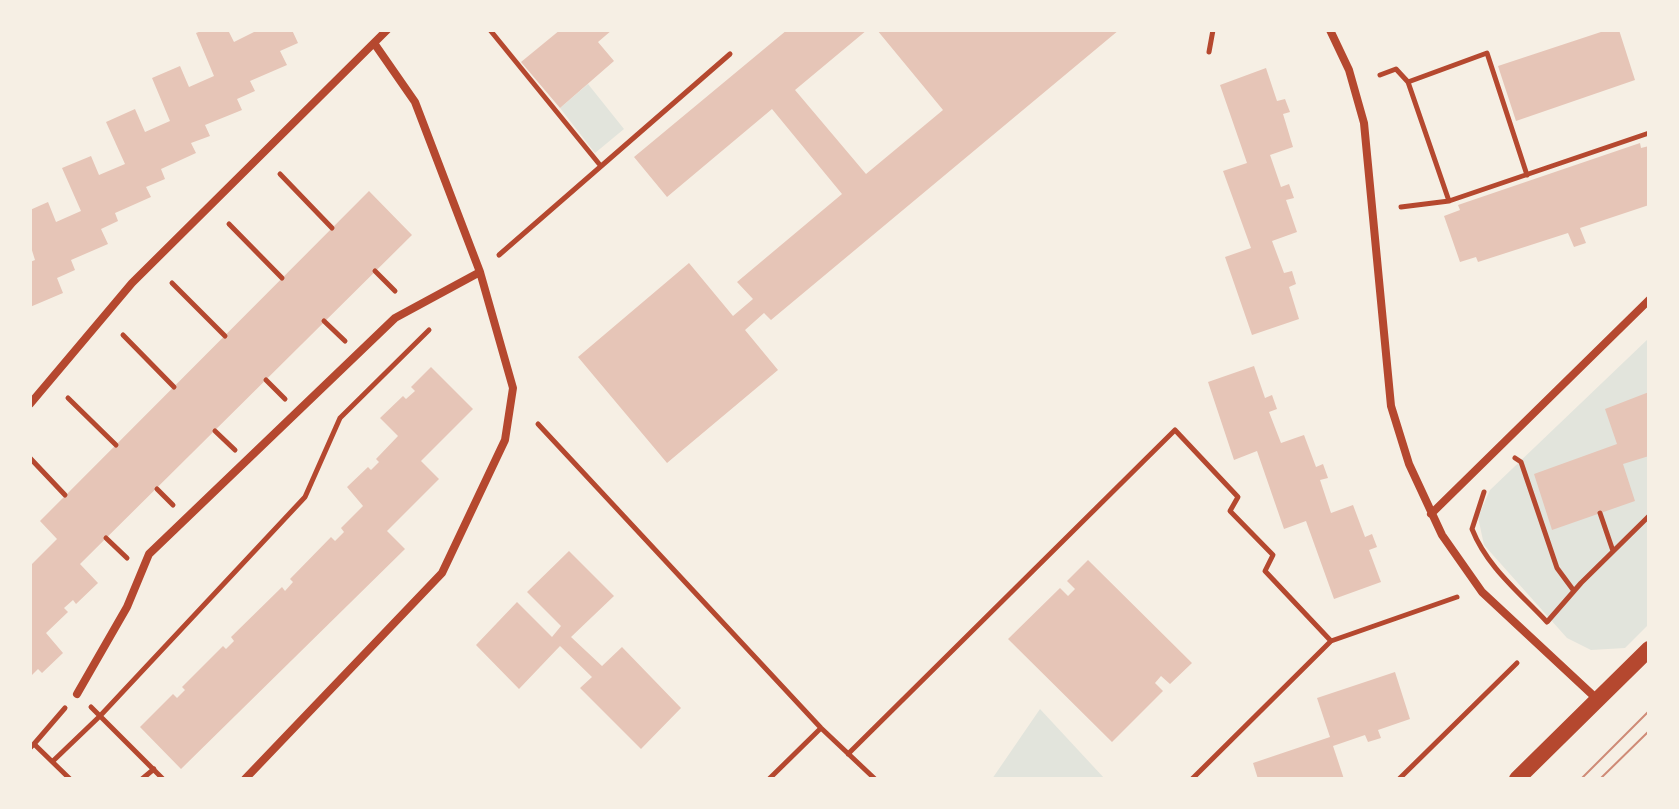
<!DOCTYPE html>
<html>
<head>
<meta charset="utf-8">
<style>
	body { margin:0 }
	#map { position:relative; width:1679px; height:809px; overflow:hidden; background:#f6efe4; font-family:Merriweather,serif }
	canvas { display:block }
	.frame { position:absolute; inset:0; border:32px solid #f6efe4; pointer-events:none }
</style>
</head>
<body>
<div id="map">
<canvas width="1679" height="809"></canvas>
<div class="frame"></div>
</div>
<script>
const g = document.querySelector('canvas').getContext('2d');
g.lineJoin = 'round';
function paint(path, color) {
  g.fillStyle = color;
  g.fill(path, 'evenodd');
}
function stroke(path, color, width, dash) {
  g.strokeStyle = color;
  g.lineWidth = width;
  g.lineCap = dash ? 'butt' : 'round';
  g.setLineDash(dash || []);
  g.stroke(path);
}
const green = new Path2D(`
	M588,84l36,45 -29,24 -35,-45z
	M1649,338v286l-24,24 -34,2 -24,-12 -83,-93 -6,-28 12,-27z
	M1040,709l65,70h-113z`);
const building = new Path2D(`
	M204,30h24l6,12 24,-12h34l6,13 -18,8 7,14 -37,16 5,10 -18,8 5,11 -37,15 5,11 -19,7 5,10 -35,16 4,10 -19,8 5,10 -36,16 3,8 -17,8 7,15 -37,16 4,10 -18,8 6,15 -33,14v-45l5,-2 -5,-16v-34l18,-8 8,20 25,-11 -19,-43 29,-12 8,19 26,-11 -19,-42 29,-13 10,23 25,-11 -18,-43 28,-12 9,21 25,-11 -18,-43z
	M560,30h52l-14,12 16,19 -54,47 -39,-46z
	M787,30h80l-72,60 71,84 77,-64 -66,-80h242l-348,290 -7,-7 -19,17 33,40 -111,93 -89,-106 111,-94 44,53 20,-17 -16,-17 105,-88 -70,-85 -105,88 -33,-40z
	M1607,30h12l16,50 -119,41 -18,-55z
	M1266,68l11,33 8,-2 5,13 -7,2 10,33 -23,8 11,32 8,-3 5,14 -8,2 11,32 -25,9 12,32 8,-2 4,13 -7,3 10,32 -47,16 -27,-78 26,-9 -28,-77 24,-8 -27,-78z
	M1640,143l1,5 8,-2v59l-69,23 6,15 -12,4 -6,-14 -90,29 -2,-5 -16,5 -16,-46 16,-6 -2,-5z
	M369,191l43,44 -332,329 18,19 -22,21 -3,-4 -9,8 4,4 -22,21 17,20 -21,20 -4,-4 -8,8v-111l27,-27 -17,-18z
	M1254,366l11,32 7,-3 5,14 -8,3 12,31 23,-8 12,32 7,-3 5,14 -8,2 11,33 22,-8 12,32 7,-3 5,13 -8,3 12,32 -47,17 -28,-78 -22,8 -27,-78 -23,9 -26,-78z
	M431,367l42,42 -52,52 18,18 -52,52 18,18 -224,220 -41,-42 33,-33 4,4 8,-8 -3,-3 41,-41 3,3 8,-8 -3,-4 51,-50 3,4 8,-9 -3,-3 41,-42 4,4 9,-9 -3,-4 22,-22 -16,-19 21,-20 3,3 8,-8 -3,-3 22,-23 -18,-18 23,-22 3,3 9,-8 -4,-4z
	M1649,392v64l-26,8 12,37 -83,29 -18,-56 83,-30 -12,-35z
	M569,551l45,45 -43,41 31,29 20,-19 59,61 -40,41 -61,-61 12,-11 -32,-31 -41,43 -43,-44 41,-43 35,35 9,-11 -34,-34z
	M1088,560l104,103 -22,21 -9,-8 -6,7 8,8 -51,51 -104,-103 52,-51 8,8 7,-7 -8,-8z
	M1395,672l15,47 -32,11 3,8 -13,4 -3,-7 -32,11 11,33h-86l-5,-16 77,-26 -13,-39z`);
const path = new Path2D(`
	M490,30l110,135
	M1209,52l4,-22
	M1380,75l16,-6 12,13 41,119 200,-68
	M1408,82l79,-29 40,122
	M280,174l52,54
	M1401,207l48,-6
	M229,224l53,54
	M499,255l231,-201
	M375,271l20,20
	M172,283l53,53
	M324,321l21,20
	M123,335l51,52
	M266,380l19,19
	M68,398l48,47
	M538,424l283,304 54,51
	M215,431l20,19
	M30,458l35,37
	M1515,458l6,4 36,106 17,23
	M157,489l16,16
	M1484,492l-12,37c15,38 47,63 75,93l34,-39 68,-67
	M1600,513l13,38
	M106,538l21,20
	M34,744l31,-36
	M30,748l4,-4 36,35
	M848,754l327,-324 63,67 -8,14 43,44 -8,16 66,70
	M53,761l47,-45 -9,-9
	M142,779l12,-10
	M163,779l-63,-63 205,-219 35,-79 89,-88
	M769,779l52,-51
	M1192,779l139,-138 126,-44
	M1399,779l118,-116`);
const minor = new Path2D(`
	M1330,30l19,40 15,53 27,283 18,58 33,71 40,57 116,108
	M30,404l102,-121 255,-253
	M1431,514l218,-214
	M77,694l50,-87 22,-53 246,-236 85,-46
	M245,779l197,-206 63,-133 8,-52 -33,-116 -65,-170 -41,-59`);
const secondary = new Path2D(`
	M1517,779l132,-130`);
const tram = new Path2D(`
	M1581,779l68,-68
	M1600,779l49,-48`);
paint(green, '#e2e4dc');
paint(building, '#e6c5b7');
stroke(path, '#b5482f', 5);
stroke(minor, '#b5482f', 8);
stroke(secondary, '#b5482f', 16);
stroke(tram, '#cf8b77', 2);
</script>
</body>
</html>
